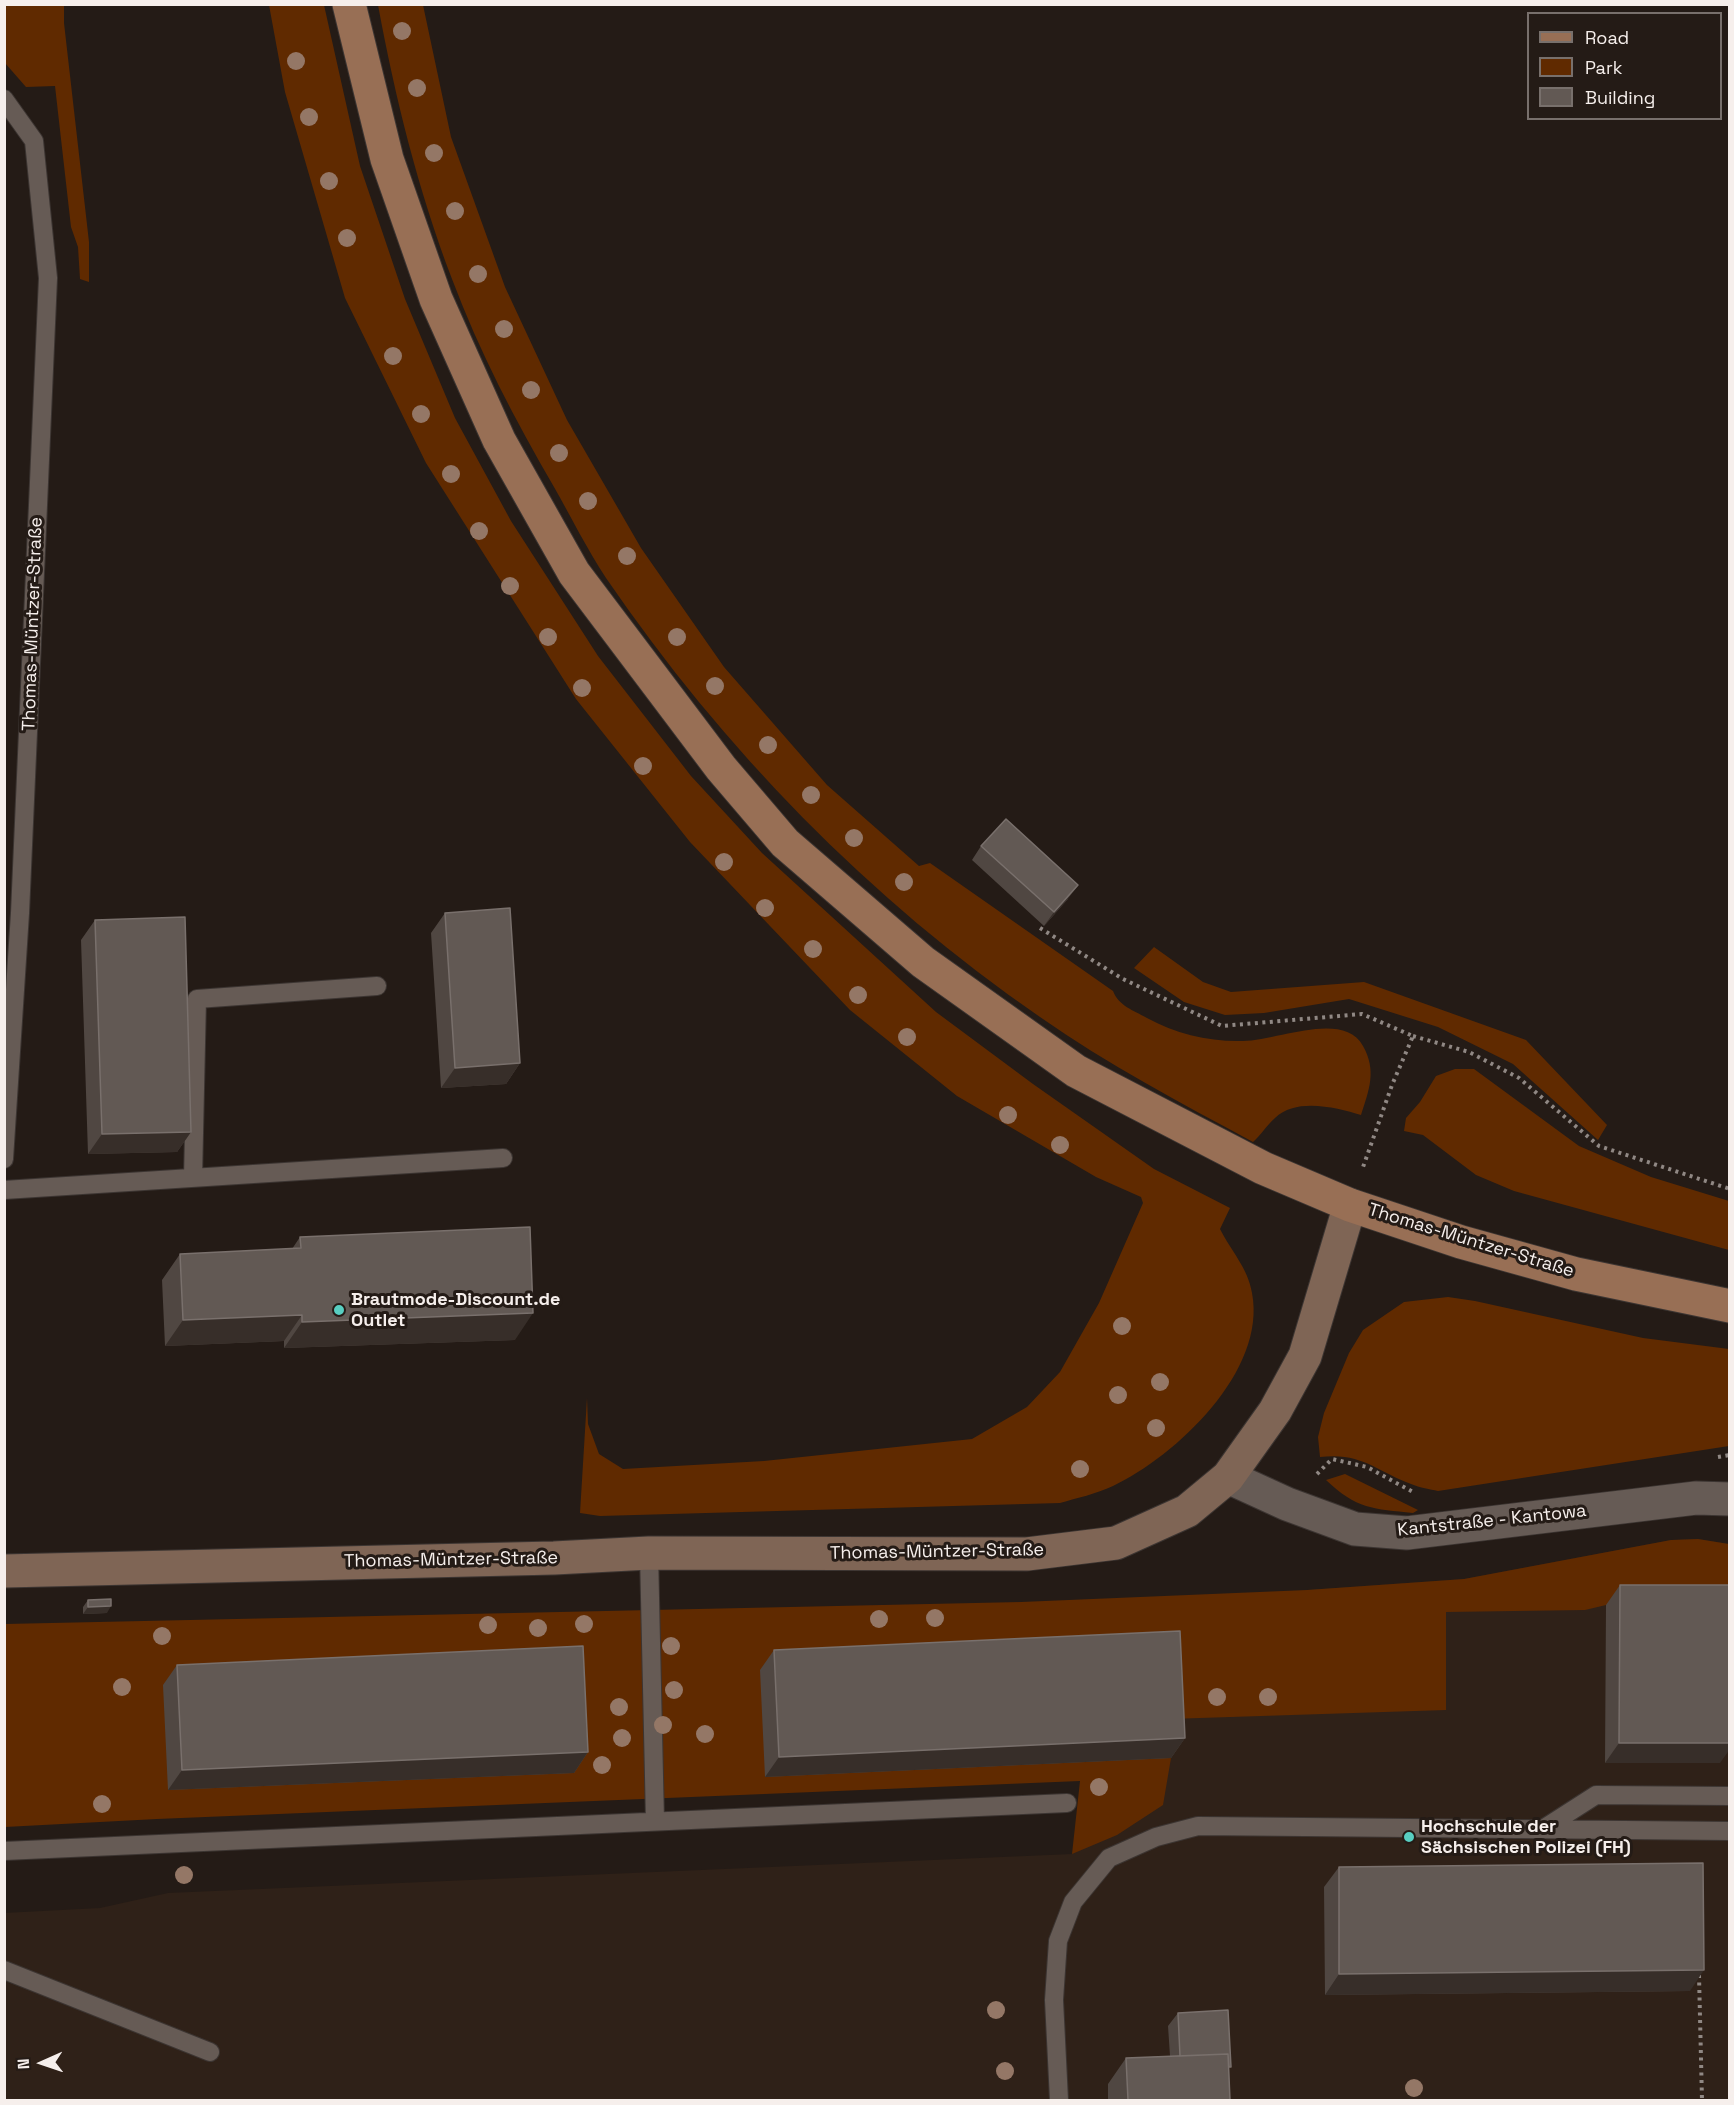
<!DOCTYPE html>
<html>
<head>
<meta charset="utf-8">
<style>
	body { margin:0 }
	#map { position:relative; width:1734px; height:2105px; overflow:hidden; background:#241b16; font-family:"Space Grotesk",sans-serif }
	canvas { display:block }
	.frame { position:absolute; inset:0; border:6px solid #f6efec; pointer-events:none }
	.legend { position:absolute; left:1527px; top:12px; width:195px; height:108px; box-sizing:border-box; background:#241b16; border:2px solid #78706c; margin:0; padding:8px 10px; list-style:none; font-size:18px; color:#f6efec }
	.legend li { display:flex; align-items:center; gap:12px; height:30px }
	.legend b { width:30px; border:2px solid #78706c }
	.north { position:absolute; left:12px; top:2033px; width:60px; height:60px; -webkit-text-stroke:4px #241b16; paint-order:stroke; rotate:267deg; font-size:16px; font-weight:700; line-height:24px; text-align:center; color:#f6efec }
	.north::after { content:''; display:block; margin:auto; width:21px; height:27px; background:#f6efec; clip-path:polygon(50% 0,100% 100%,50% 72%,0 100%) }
</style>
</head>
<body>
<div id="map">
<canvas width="1734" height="2105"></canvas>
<div class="frame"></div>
<ul class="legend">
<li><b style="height:8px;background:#986f55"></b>Road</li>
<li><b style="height:16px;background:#602a00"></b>Park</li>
<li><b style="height:16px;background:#625954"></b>Building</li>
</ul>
<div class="north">N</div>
</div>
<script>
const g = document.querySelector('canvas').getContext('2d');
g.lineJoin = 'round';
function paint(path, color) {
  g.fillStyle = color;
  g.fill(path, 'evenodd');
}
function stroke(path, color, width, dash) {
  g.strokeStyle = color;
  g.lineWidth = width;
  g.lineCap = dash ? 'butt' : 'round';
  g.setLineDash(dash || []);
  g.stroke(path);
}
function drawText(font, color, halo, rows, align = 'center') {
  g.font = font + ' "Space Grotesk",sans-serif';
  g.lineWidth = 6;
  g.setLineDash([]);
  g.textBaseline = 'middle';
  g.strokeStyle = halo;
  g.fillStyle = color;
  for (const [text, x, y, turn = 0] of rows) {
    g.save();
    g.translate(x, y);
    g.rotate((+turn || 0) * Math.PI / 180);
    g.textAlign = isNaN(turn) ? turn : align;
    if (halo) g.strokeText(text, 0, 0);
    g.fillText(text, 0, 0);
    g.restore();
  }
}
const built = new Path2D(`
	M1698,1539l31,5v556h-1724l-1,-187 96,-5 68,-15 904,-39 31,-35 20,-59 48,-2 -2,-39 138,-129 157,-11 207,-39z`);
const green = new Path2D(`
	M4,5h60v18l25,219v40l-9,-3 -2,-32 -7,-20 -16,-141 -29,1 -21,-24z
	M269,5h55l36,161 45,133 50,119 56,103 87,135 93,120 71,77 174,159 97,72 121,85 76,39 -10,21c11,22 28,39 32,64 15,78 -76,163 -139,193 -17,8 -36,12 -53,17l-460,13 -20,-3 7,-115 1,26 11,30 24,15 141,-8 208,-22 55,-32 33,-35 39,-69 44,-100 -2,-6 -45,-20 -139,-81 -107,-86 -160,-168 -114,-143 -150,-236 -81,-165 -60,-206z
	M378,5h45l28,132 54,150 62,133 74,128 83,119 103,118 92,81 11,-3 183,128c6,15 20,19 34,27 29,16 63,24 96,23 34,0 100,-31 120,5 14,25 6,44 -2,69 -24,-7 -64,-18 -86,3 -8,7 -14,17 -22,24 -72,-39 -146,-78 -213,-125 -171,-118 -317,-268 -434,-439 -19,-29 -35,-61 -52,-91 -39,-67 -75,-136 -102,-208 -34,-89 -57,-182 -74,-274z
	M1154,947l49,35 28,10 133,-10 162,58 81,85 -9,15 -85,-76 -75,-37 -89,-28 -85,14 -39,2 -41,-13 -50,-34z
	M1455,1069h19l105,77 72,31 78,24v49l-215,-59 -38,-16 -53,-40 -19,-4 2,-13 14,-16 16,-26z
	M1448,1297l27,4 168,37 86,11v97l-291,45c-8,-2 -18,-3 -27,-7 -35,-13 -49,-32 -91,-27l-2,-20 6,-24 25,-60 14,-23 41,-28z
	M1345,1474l73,36 -5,3c-39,-4 -57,-4 -87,-33z
	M1698,1539l31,5v81l-123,-20 -21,5 -139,2v98l-277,9 2,39 -8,47 -46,30 -45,19 8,-73 -923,38 -152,8v-203l1016,-22 286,-12 157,-11 207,-39z`);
const path = new Path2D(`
	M1040,928l83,51 99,47 140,-12 51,22 -21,49 -30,85
	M1413,1036l56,16 50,26 80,68 131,43
	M1718,1457l12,-2
	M1317,1474l15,-15 35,8 46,25
	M1699,1975l3,125`);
const lane = new Path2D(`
	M4,99l30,42 14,137 -28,635 -16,246
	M193,1178l4,-179 180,-13
	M4,1190l499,-32
	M649,1553l6,268
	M1543,1829l53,-34 134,1
	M4,1851l1063,-48
	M4,1970l206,82
	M1059,2100l-5,-100 4,-59 15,-39 36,-44 47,-21 42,-11 532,5`);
const street = new Path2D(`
	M1228,1477l59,27 68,25 52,4 289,-35 34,1`);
const secondary = new Path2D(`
	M4,1571l550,-13 95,-5 378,1 89,-11 71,-32 41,-34 47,-66 30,-55 45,-151`);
const primary = new Path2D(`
	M349,4l38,155 49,140 63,141 75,133 147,195 64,75 138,119 153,109 187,97 87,37 111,37 115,32 154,32`);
const trees = [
	[402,31],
	[296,61],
	[417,88],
	[309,117],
	[434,153],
	[329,181],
	[455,211],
	[347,238],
	[478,274],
	[504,329],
	[393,356],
	[531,390],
	[421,414],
	[559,453],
	[451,474],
	[588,501],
	[479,531],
	[627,556],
	[510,586],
	[548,637],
	[677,637],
	[715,686],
	[582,688],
	[768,745],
	[643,766],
	[811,795],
	[854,838],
	[724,862],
	[904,882],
	[765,908],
	[813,949],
	[858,995],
	[907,1037],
	[1008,1115],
	[1060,1145],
	[1122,1326],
	[1160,1382],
	[1118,1395],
	[1156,1428],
	[1080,1469],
	[935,1618],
	[879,1619],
	[584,1624],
	[488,1625],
	[538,1628],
	[162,1636],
	[671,1646],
	[122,1687],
	[674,1690],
	[1217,1697],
	[1268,1697],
	[619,1707],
	[663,1725],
	[705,1734],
	[622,1738],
	[602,1765],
	[1099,1787],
	[102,1804],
	[184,1875],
	[996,2010],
	[1005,2071],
	[1414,2088]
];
const wall = new Path2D(`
	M981,846l87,53 -24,27 -72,-66z
	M445,913l75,150 -14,21 -65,4 -10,-155z
	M95,920l96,212 -14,20 -89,2 -7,-214z
	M300,1237l215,103 -231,8v-7l-119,5 -3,-66 18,-26 112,-5z
	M1620,1585l100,178h-115l1,-158z
	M88,1600l19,13 -24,1v-7z
	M774,1650l411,88 -14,20 -406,19 -5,-107z
	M177,1665l411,87 -14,21 -406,17 -5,-105z
	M1339,1867l351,124 -365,4 -1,-108z
	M1178,2013l51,56 1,31h-122v-16l18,-26 44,-2 -2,-30z`);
const shadedWall = new Path2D(`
	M1078,885l-10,14 -24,27 10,-14z
	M520,1063l-14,21 -65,4 14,-20z
	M191,1132l-14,20 -89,2 14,-20z
	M533,1313l-18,27 -231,8 18,-26z
	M302,1315l-18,26 -119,5 18,-26z
	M111,1606l-4,7 -24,1 5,-7z
	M1185,1738l-14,20 -406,19 14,-20z
	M1619,1743h111v6l-10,14h-115z
	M588,1752l-14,21 -406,17 14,-20z
	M1704,1970l-14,21 -365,4 14,-21z`);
const building = new Path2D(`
	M1006,819l72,66 -24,27 -73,-66z
	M510,908l10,155 -65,5 -10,-155z
	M185,917l6,215 -89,2 -7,-214z
	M530,1227l3,86 -231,9v-7l-119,5 -3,-66 121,-6 -1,-11z
	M1620,1585h110v158h-111z
	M111,1599v7l-23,1v-7z
	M1180,1631l5,107 -406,19 -5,-107z
	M583,1646l5,106 -406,18 -5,-105z
	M1703,1863l1,107 -365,4v-107z
	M1228,2010l3,57h-2l-1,-13 -48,2 -2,-43z
	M1228,2054l2,46h-102l-2,-42z`);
const markers = [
	[339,1310,6,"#58cec1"],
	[1409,1837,6,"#58cec1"]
];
const streetNames = [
	["Thomas-Müntzer-Straße",33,624,-88],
	["Thomas-Müntzer-Straße",1471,1241,17],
	["Kantstraße - Kantowa",1492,1521,-6],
	["Thomas-Müntzer-Straße",937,1552,-1],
	["Thomas-Müntzer-Straße",451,1560,-1]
];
const poiNames = [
	["Brautmode-Discount.de",351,1300],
	["Outlet",351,1321],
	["Hochschule der",1421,1827],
	["Sächsischen Polizei (FH)",1421,1848]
];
paint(built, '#2f2118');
paint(green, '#602a00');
stroke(lane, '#3c3532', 20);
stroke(street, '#3c3532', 35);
stroke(secondary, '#3c3532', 35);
stroke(primary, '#3c3532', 35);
stroke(path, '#908884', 4, [3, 4.5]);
stroke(lane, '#665b55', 18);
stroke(street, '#665b55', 33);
stroke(secondary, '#7f6555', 33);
stroke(primary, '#986f55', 33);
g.fillStyle = '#947766';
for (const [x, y] of trees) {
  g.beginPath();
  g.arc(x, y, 9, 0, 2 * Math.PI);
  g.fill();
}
paint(wall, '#504742');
paint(shadedWall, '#372e29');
paint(building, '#625954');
stroke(building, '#79706c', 1.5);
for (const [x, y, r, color] of markers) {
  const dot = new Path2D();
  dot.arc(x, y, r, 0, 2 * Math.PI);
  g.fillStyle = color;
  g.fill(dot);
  stroke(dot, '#241b16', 2);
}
drawText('18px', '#f6efec', '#241b16', streetNames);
drawText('bold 18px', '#f6efec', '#241b16', poiNames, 'left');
</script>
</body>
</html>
